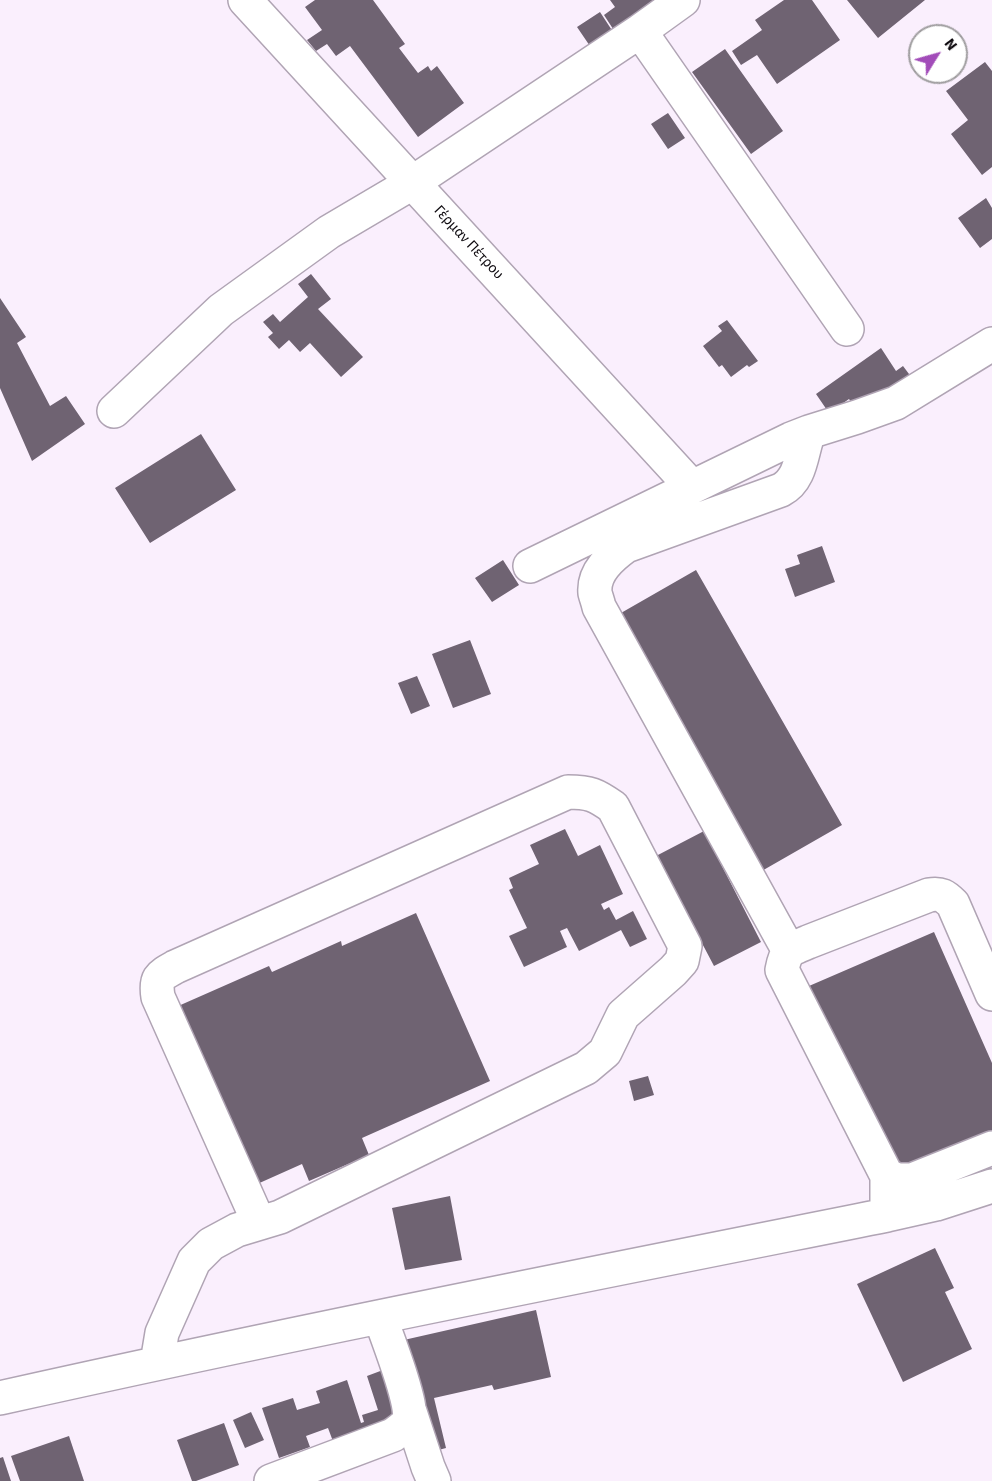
<!DOCTYPE html>
<html>
<head>
<meta charset="utf-8">
<style>
	body { margin:0 }
	#map { position:relative; width:992px; height:1481px; overflow:hidden; background:#faeffd; font-family:"Source Sans 3",sans-serif }
	canvas { display:block }
	.north { position:absolute; left:908px; top:24px; width:60px; height:60px; box-sizing:border-box; background:#fff; border:2px solid #9f9d9f; border-radius:50%; rotate:53deg; font-size:16px; font-weight:700; line-height:24px; text-align:center; color:#0e0a0f }
	.north::after { content:''; display:block; margin:auto; width:21px; height:27px; background:#a24cb9; clip-path:polygon(50% 0,100% 100%,50% 72%,0 100%) }
</style>
</head>
<body>
<div id="map">
<canvas width="992" height="1481"></canvas>
<div class="north">N</div>
</div>
<script>
const g = document.querySelector('canvas').getContext('2d');
g.lineJoin = 'round';
function paint(path, color) {
  g.fillStyle = color;
  g.fill(path, 'evenodd');
}
function stroke(path, color, width, dash) {
  g.strokeStyle = color;
  g.lineWidth = width;
  g.lineCap = dash ? 'butt' : 'round';
  g.setLineDash(dash || []);
  g.stroke(path);
}
function drawText(font, color, halo, rows, align = 'center') {
  g.font = font + ' "Source Sans 3",sans-serif';
  g.lineWidth = 4.5;
  g.setLineDash([]);
  g.textBaseline = 'middle';
  g.strokeStyle = halo;
  g.fillStyle = color;
  for (const [text, x, y, turn = 0] of rows) {
    g.save();
    g.translate(x, y);
    g.rotate((+turn || 0) * Math.PI / 180);
    g.textAlign = isNaN(turn) ? turn : align;
    if (halo) g.strokeText(text, 0, 0);
    g.fillText(text, 0, 0);
    g.restore();
  }
}
const building = new Path2D(`
	M315,0h58l32,44 -6,4 19,25 10,-7 3,5 6,-5 27,37 -46,34 -68,-91 -14,10 -9,-12 -11,7 -9,-11 15,-10 -17,-23z
	M610,0h63l-58,32 -11,-17 11,-8z
	M784,0h28l28,40 -63,44 -20,-29 -16,10 -9,-14 30,-21 -7,-10z
	M847,0h78l-47,38z
	M600,12l17,26 -23,14 -17,-25z
	M725,49l58,82 -32,23 -59,-82z
	M985,62l7,9v96l-10,8 -31,-41 17,-14 -22,-29z
	M668,113l17,25 -17,11 -17,-25z
	M986,198l6,10v31l-12,9 -22,-30z
	M311,274l20,25 -13,10 45,48 -22,20 -31,-34 -10,9 -11,-12 -10,9 -11,-12 5,-4 -10,-11 10,-8 7,8 28,-25 -10,-13z
	M0,298l26,39 -9,6 33,63 16,-10 19,28 -53,37 -32,-73z
	M727,320l31,41 -9,6 -2,-2 -16,12 -9,-12 -3,2 -16,-21 19,-15 -4,-5z
	M881,348l15,23 7,-5 12,16 -56,31 -10,-14 -20,14 -13,-19z
	M201,434l35,56 -86,53 -35,-55z
	M822,546l13,36 -40,15 -10,-28 15,-5 -3,-9z
	M503,560l16,25 -27,17 -17,-24z
	M696,570l146,255 -82,47 -146,-255z
	M470,640l21,54 -38,14 -21,-54z
	M417,676l13,30 -19,8 -13,-31z
	M565,829l13,27 22,-11 23,49 -22,10 3,6 5,-3 7,13 17,-9 14,28 -17,8 -9,-17 -42,21 -12,-23 -7,3 7,16 -43,20 -15,-31 18,-8 -18,-38 4,-2 -4,-10 30,-14 -9,-19z
	M704,831l57,111 -47,24 -58,-110z
	M416,913l74,168 -128,57 7,17 -60,26 -7,-17 -47,21 -79,-178 93,-41 3,6 69,-31 1,5z
	M934,932l58,131v67l-100,44 -83,-188z
	M648,1076l6,19 -20,6 -5,-20z
	M450,1196l12,64 -57,10 -13,-62z
	M935,1248l19,40 -9,4 27,57 -69,33 -46,-98z
	M536,1310l15,67 -57,13 -2,-5 -58,13 12,50 -19,5 -32,-111z
	M383,1370l19,55 -68,19 -6,-16 -22,8 4,11 -31,11 -17,-50 31,-10 4,12 23,-7 -4,-12 31,-11 14,43 3,-1 -2,-7 16,-5 -11,-34z
	M251,1412l13,28 -19,8 -12,-28z
	M224,1423l15,42 -43,16h-4l-15,-41z
	M69,1436l15,45h-64l-9,-25z
	M3,1457l8,24h-11v-23z`);
const minor = new Path2D(`
	M245,0l446,486
	M640,31l207,298
	M114,411l107,-101 108,-78 83,-49 228,-152 43,-31
	M530,566l261,-127 18,-7 48,-15 39,-14 96,-59
	M789,951l-190,-344c-1,-5 -3,-10 -4,-14 -2,-21 16,-36 31,-47l155,-56c21,-11 20,-38 28,-58
	M887,1176l11,4h14l80,-32
	M887,1215v-39l-105,-206c4,-21 8,-20 26,-28l121,-47c12,-2 16,1 24,9l39,90
	M157,1363l5,-30 32,-72 17,-17 26,-14 43,-13 306,-149 19,-16 18,-37 50,-44 9,-10 3,-15 -72,-139c-17,-12 -23,-15 -45,-15l-393,175c-16,9 -20,11 -17,30l101,226
	M0,1398c295,-66 591,-124 887,-183l49,-11 56,-18
	M410,1412l18,55 6,14
	M271,1481l122,-46c5,-4 14,-9 16,-16 5,-13 -23,-85 -29,-102`);
const streetNames = [
	["Γέρμαν Πέτρου",468,243,47]
];
paint(building, '#6f6372');
stroke(minor, '#b0a4b4', 36);
stroke(minor, '#fff', 33);
drawText('15px', '#0e0a0f', '#fff', streetNames);
</script>
</body>
</html>
